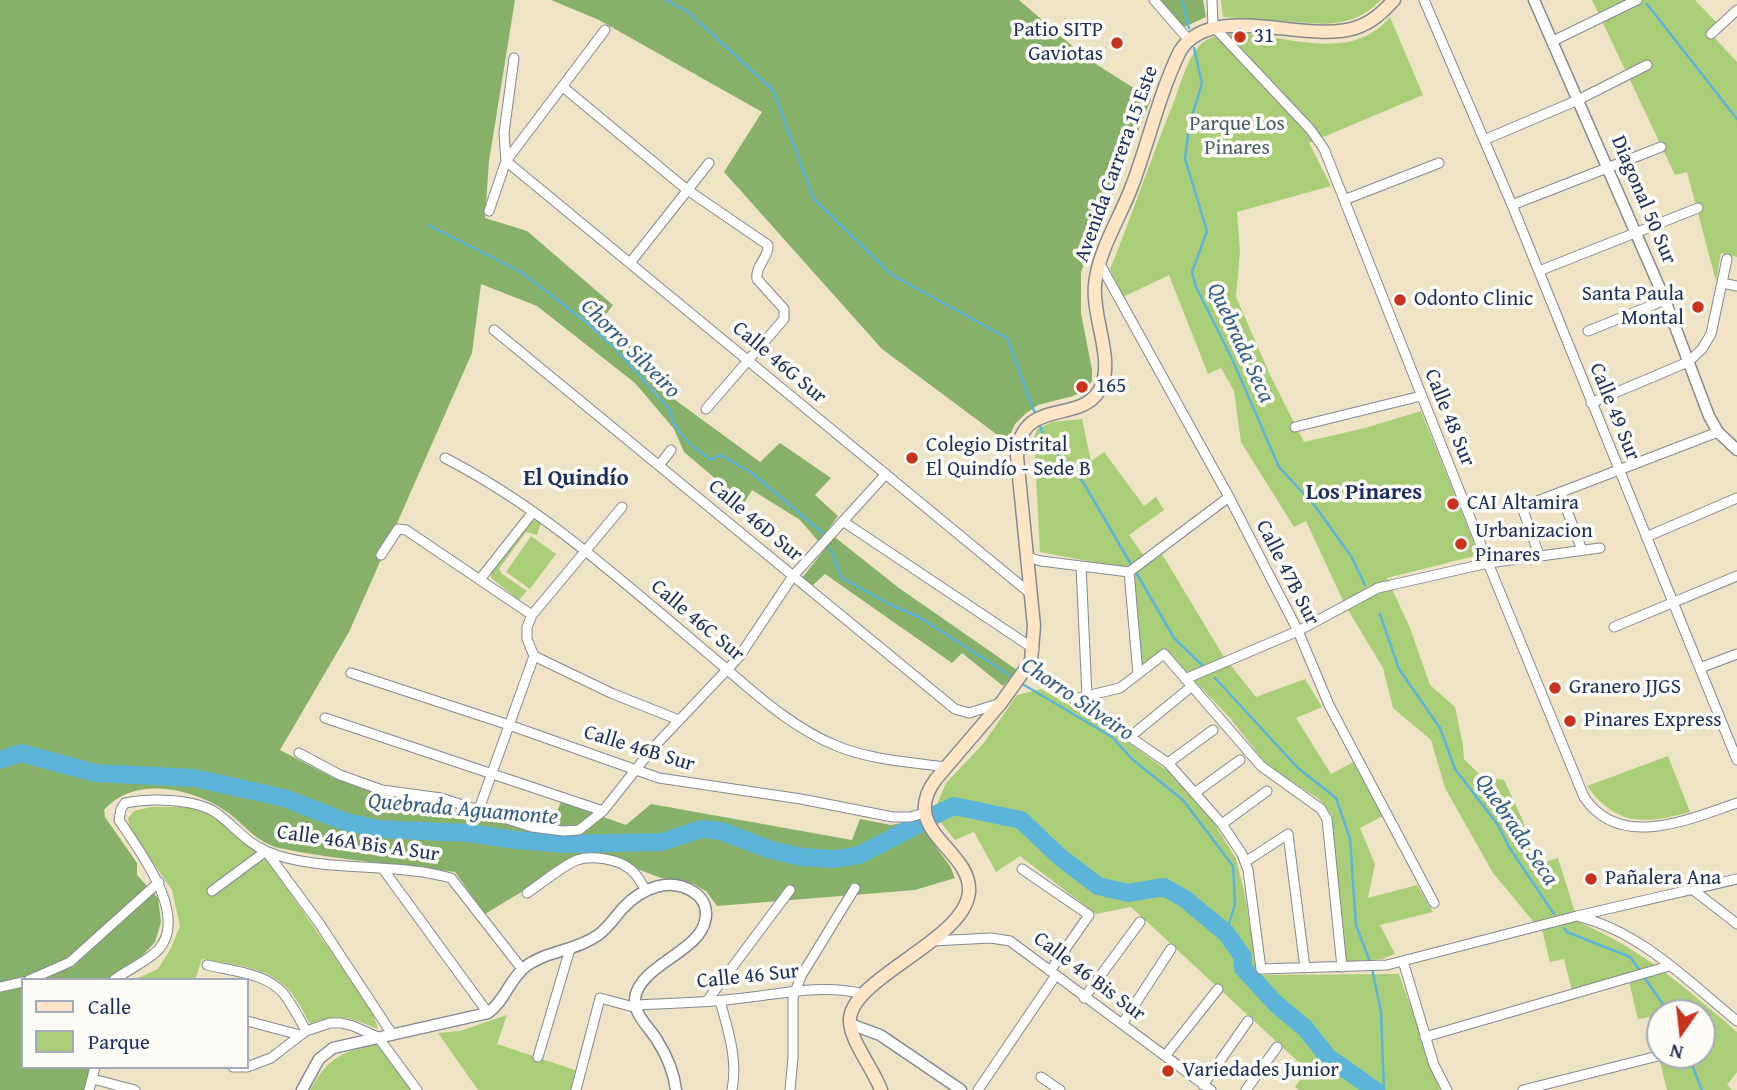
<!DOCTYPE html>
<html>
<head>
<meta charset="utf-8">
<style>
	body { margin:0 }
	#map { position:relative; width:1737px; height:1090px; overflow:hidden; background:#efe3c6; font-family:"Gentium Book Plus",serif }
	canvas { display:block }
	.legend { position:absolute; left:21px; top:978px; width:228px; height:91px; box-sizing:border-box; background:#fdfcf7; border:2px solid #a3aaba; margin:0; padding:9px 12px; list-style:none; font-size:21px; color:#1b2f5e }
	.legend li { display:flex; align-items:center; gap:14px; height:35px }
	.legend b { width:35px; border:2px solid #a3aaba }
	.north { position:absolute; left:1646px; top:999px; width:70px; height:70px; box-sizing:border-box; background:#fdfcf7; border:2px solid #a3aaba; border-radius:50%; rotate:194deg; font-size:19px; font-weight:700; line-height:28px; text-align:center; color:#1b2f5e }
	.north::after { content:''; display:block; margin:auto; width:24px; height:32px; background:#c8321e; clip-path:polygon(50% 0,100% 100%,50% 72%,0 100%) }
</style>
</head>
<body>
<div id="map">
<canvas width="1737" height="1090"></canvas>
<ul class="legend">
<li><b style="height:9px;background:#fde5c5"></b>Calle</li>
<li><b style="height:19px;background:#aace78"></b>Parque</li>
</ul>
<div class="north">N</div>
</div>
<script>
const g = document.querySelector('canvas').getContext('2d');
g.lineJoin = 'round';
function paint(path, color) {
  g.fillStyle = color;
  g.fill(path, 'evenodd');
}
function stroke(path, color, width, dash) {
  g.strokeStyle = color;
  g.lineWidth = width;
  g.lineCap = dash ? 'butt' : 'round';
  g.setLineDash(dash || []);
  g.stroke(path);
}
function drawText(font, color, halo, rows, align = 'center') {
  g.font = font + ' "Gentium Book Plus",serif';
  g.lineWidth = 7;
  g.setLineDash([]);
  g.textBaseline = 'middle';
  g.strokeStyle = halo;
  g.fillStyle = color;
  for (const [text, x, y, turn = 0] of rows) {
    g.save();
    g.translate(x, y);
    g.rotate((+turn || 0) * Math.PI / 180);
    g.textAlign = isNaN(turn) ? turn : align;
    if (halo) g.strokeText(text, 0, 0);
    g.fillText(text, 0, 0);
    g.restore();
  }
}
const green = new Path2D(`
	M1221,0h160c-17,17 -32,22 -55,24l-103,-7z
	M1592,0h103l25,26 -8,9 25,27v195l-16,-4 -5,28 -29,-109 -12,3z
	M1390,17l33,78 -114,48 22,43 -94,26 3,39 -4,46 35,80 33,65 61,-14 56,-17 58,144 -92,23 23,50 20,57 25,22 8,38 1,14 17,17 23,4 19,41 11,44 24,-7 20,64c63,26 108,66 159,110v40l-10,13 5,5h-65l-18,-73 -11,2 -10,-41 -55,16 -9,-35 -14,3 -9,-36h-4l-44,-53 -48,-85 -14,-48 -38,-32 -10,-40 -38,-63 -39,-84 -12,6 -53,-85 -7,-51 -13,-23 -13,6 -39,-99 -46,22 -13,-28c23,-56 42,-114 65,-170 6,-17 12,-39 24,-53 38,-40 139,34 191,-29zM1660,1013h42v42h-42z
	M1082,419l9,42 13,-9 40,54 12,-9 8,13 -35,25 20,28 13,-9 62,103 32,40 49,-18 17,28 -26,11 35,56 22,-12 30,54 -23,12 15,36 -7,34 49,-13 16,27 -53,13 15,29 -13,5 -37,3 -13,-147 -12,-15 -53,-35 -37,-47 -66,-69 -22,15 -11,-95 -91,-17 -6,-114 3,-9 16,-7z
	M536,520l5,3 -4,12 -11,-3 -27,37 3,5 25,17 -8,9 -28,-22 1,-9 40,-48z
	M531,536l25,18 -26,35 -24,-17z
	M1041,689l64,37 63,45 45,50 23,38 8,31 14,85 141,-1 41,116h-141l-4,-3 12,-17 -176,-163 -35,7 -76,-58 -24,16 -22,-40 -19,8 -18,-22 -2,-9 11,-26 37,-39 34,-49z
	M1668,756l22,56c-45,12 -73,15 -103,-26z
	M151,807h38l27,10 22,21 28,21 106,151 6,19c-27,-11 -40,-17 -68,-5 -7,-13 -14,-28 -25,-38 -21,-20 -56,-22 -83,-27l-7,21h-62l25,-11 13,-21 9,-22 -8,-36 -42,-61 -2,-11 6,-7z
	M507,1015l-10,29 84,28 -5,18h-98l-40,-57 22,-2z
	M379,1043l33,47h-102c20,-35 31,-37 69,-47z`);
const forest = new Path2D(`
	M0,0h515l-26,161 -4,57 42,13 86,74 -10,13 66,66 -6,7 97,71 20,-19 51,35 -16,17 23,21 -11,15 72,57 118,82 -14,16 -41,-33 -10,10 -127,-89 -13,12 -10,-8 23,-29 -25,-29 -48,-30 -8,13 -60,-51 -10,-23 -39,-46 -98,-77 -56,-22 -9,69 -123,279 -69,118 52,27 42,16 61,12 65,18 8,-16 44,17 9,-22 65,23 25,-21 201,36 8,-21 31,6 25,-5 34,46 5,12 -40,12 -198,16 -11,-15 -15,-8 -30,-5 -72,-27 -104,63 -30,-42c-59,-8 -118,-12 -176,-24 -22,-5 -35,-24 -52,-36 -34,-24 -93,-37 -123,-2l1,7 32,46v12l21,23 3,24 -6,20 -11,12 -36,26h-85v87h70l-8,23h-85z
	M551,0h468l66,57 66,42 -70,173v41l11,57v11l-6,9 -13,6 -35,9 -13,9 -10,10 -8,18 -125,-93 -158,-177 38,-60 -163,-92z
	M1161,0h42l3,17 -22,10z`);
const stream = new Path2D(`
	M666,0l22,12 85,78 41,109 78,76 115,63 29,78
	M1182,0l7,28
	M1647,4l90,115
	M1194,48l8,35 -13,43 -4,33 22,72 -15,41 4,15 37,74 46,106 36,39 36,50 14,29
	M428,225l93,47 65,50 29,26 55,62c3,22 24,38 41,50l9,-5 32,18 72,61
	M1039,423l5,14 39,45 49,84
	M830,548l12,30 47,26 30,13 95,61
	M1137,574l37,64 29,28
	M1380,614l19,55 41,59 15,41 43,56 11,22 45,67
	M1215,678l83,90 38,30 14,41 6,86 14,37
	M1019,682l93,55 20,22 51,41 50,66 2,38 -9,29
	M1564,928l3,4 63,25 11,15
	M1372,968l9,44 3,78
	M1644,977l25,36
	M1688,1055l14,35`);
const river = new Path2D(`
	M0,760l21,-7 74,20 99,5 90,20 62,24 32,7 90,4 47,7 50,4 97,-2 39,-13 20,2 47,18 33,8 35,2 23,-4 60,-31
	M935,815l19,-9 67,14 39,37 38,29 30,7 36,-6 21,12 41,34 17,24v11l33,36 29,24 23,29 47,33`);
const minor = new Path2D(`
	M1154,0l34,39
	M1212,0l1,26 97,103 14,20 164,414 96,234c36,54 105,22 153,6
	M1424,0l88,205 225,555
	M1711,34l26,-24
	M1553,41l84,-41
	M514,58l-10,75 2,28 525,433
	M563,87l123,102 82,56c1,13 -13,20 -11,34l27,30v10l-78,90
	M1484,140l94,-40 69,-35
	M1344,200l95,-37
	M1512,205l149,-58
	M489,211l17,-50 99,-131
	M630,263l79,-100
	M1100,264l129,233 69,134 31,74 105,198
	M1539,271l159,-63
	M1722,283l15,3
	M494,330l461,379 14,4 29,-9
	M1588,331l77,-31
	M1591,403l97,-41 14,-13 9,-15 16,-75
	M1295,427l126,-31
	M445,458c96,49 177,123 259,192 41,34 83,76 133,96 34,14 73,16 109,21
	M660,464l11,-14
	M1560,492l22,58
	M844,522l190,127
	M1646,537l91,-39
	M381,555l17,-26 8,1 126,85
	M1539,555l-17,-48 196,-75
	M1027,557l14,4 88,11
	M1081,566l6,130
	M1129,572l100,-75
	M1129,572l9,102
	M481,578l52,-66
	M1614,627l123,-51
	M534,656l77,37 68,27
	M1700,668l37,-14
	M1027,670l47,29 94,64 54,61 20,30 6,16 13,99 126,-4 190,-49 160,-37
	M351,673l158,52 150,53 142,21 92,18h17l15,-4
	M1185,679l113,-48 80,-43 110,-25 112,-15
	M1074,699l46,-11 44,-34 97,112 60,43 6,10 15,148
	M325,718l278,93
	M1131,736l61,-50
	M299,753l41,22 42,15 59,8 91,29 31,4 16,-1 24,-19 49,-62 87,-92 54,-81 93,-102
	M1168,763l45,-33
	M1196,792l44,-32
	M479,809l55,-153 -7,-17v-12l5,-12 90,-108
	M1222,824l45,-33
	M1245,862l43,-28 17,134
	M383,869l105,144
	M1022,869l67,46 -39,56
	M1692,889l45,35
	M212,891l54,-40 53,72 73,111
	M527,893c14,-9 35,-27 50,-33 15,-5 41,-1 53,9 7,5 11,14 16,21
	M1580,917c61,15 109,65 157,104
	M932,941l59,-3 19,3 201,149
	M1403,961l31,104 13,25
	M207,965c25,6 59,8 76,28 9,11 16,25 23,38
	M29,980l41,-18 89,-80
	M114,980c13,-10 34,-19 45,-31 30,-35 -21,-100 -40,-129l2,-11 4,-6c25,-5 73,-5 94,12 16,12 28,28 47,36 40,18 104,14 148,20 13,1 25,4 37,7l71,91
	M0,987l23,-5
	M1084,998l56,-76
	M707,1001l83,-111
	M720,1001c8,29 18,58 12,89
	M636,1005c32,-2 65,-2 98,-6 43,-4 86,-16 130,-5
	M247,1021l53,14
	M1122,1024l49,-75
	M1425,1037l244,-71
	M1165,1056l53,-67
	M538,1057l32,-108
	M233,1067h12
	M247,1067l24,-9 35,-27 24,-8h11l12,3 25,11 39,53
	M1041,1077l19,13
	M93,1079l42,11
	M1203,1085l45,-64
	M89,1090l6,-23
	M576,1090l24,-92 37,10
	M790,1090l3,-32v-60l8,-22 54,-88
	M978,1090l78,-115
	M1246,1090l31,-43
	M1523,1090l135,-34`);
const tertiary = new Path2D(`
	M1534,0l131,300 44,116 9,16 19,18
	M850,1024l30,11 81,55
	M302,1090l17,-31 14,-11 155,-35c17,-12 21,-33 37,-46 20,-16 51,-16 73,-32 10,-7 17,-18 25,-27 19,-20 47,-32 72,-15 9,6 13,17 10,28 -6,31 -67,45 -70,78 -1,16 14,28 22,41 10,16 17,32 19,50`);
const secondary = new Path2D(`
	M881,1090c-7,-20 -30,-48 -31,-68 -3,-43 115,-81 119,-130 3,-43 -72,-61 -33,-113l65,-76 30,-42 3,-35 -17,-169c3,-64 68,-29 85,-72 11,-29 -10,-68 -7,-100 3,-34 25,-67 37,-99 17,-45 27,-92 48,-135 32,-51 124,-7 175,-23 16,-5 27,-15 39,-28`);
const markers = [
	[1240,37,7,"#c8321e"],
	[1117,43,7,"#c8321e"],
	[1400,300,7,"#c8321e"],
	[1698,307,7,"#c8321e"],
	[1082,387,7,"#c8321e"],
	[912,458,7,"#c8321e"],
	[1453,504,7,"#c8321e"],
	[1461,544,7,"#c8321e"],
	[1555,688,7,"#c8321e"],
	[1570,721,7,"#c8321e"],
	[1591,879,7,"#c8321e"],
	[1168,1071,7,"#c8321e"]
];
const poiNames = [
	["Patio SITP",1103,31,"right"],
	["Gaviotas",1103,55,"right"],
	["31",1254,37],
	["Santa Paula",1684,295,"right"],
	["Montal",1684,319,"right"],
	["Odonto Clinic",1414,300],
	["165",1096,387],
	["Colegio Distrital",926,446],
	["El Quindío - Sede B",926,470],
	["CAI Altamira",1467,504],
	["Urbanizacion",1475,532],
	["Pinares",1475,556],
	["Granero JJGS",1569,688],
	["Pinares Express",1584,721],
	["Pañalera Ana",1605,879],
	["Variedades Junior",1182,1071]
];
const parkNames = [
	["Parque Los",1237,125],
	["Pinares",1237,149]
];
const streetNames = [
	["Avenida Carrera 15 Este",1117,164,-70],
	["Diagonal 50 Sur",1643,200,67],
	["Calle 46G Sur",779,363,40],
	["Calle 49 Sur",1614,412,68],
	["Calle 48 Sur",1449,418,68],
	["Calle 46D Sur",755,521,40],
	["Calle 47B Sur",1287,573,63],
	["Calle 46C Sur",697,621,40],
	["Calle 46B Sur",639,749,17],
	["Calle 46A Bis A Sur",358,844,8],
	["Calle 46 Sur",748,977,-6],
	["Calle 46 Bis Sur",1089,977,37]
];
const waterNames = [
	["Quebrada Seca",1240,343,65],
	["Chorro Silveiro",630,349,45],
	["Chorro Silveiro",1077,700,34],
	["Quebrada Aguamonte",463,810,5],
	["Quebrada Seca",1516,830,56]
];
const neighbourhoodNames = [
	["El Quindío",576,479],
	["Los Pinares",1364,493]
];
paint(green, '#aace78');
paint(forest, '#87b168');
stroke(stream, '#5cb5d9', 2.5);
stroke(river, '#5cb5d9', 18);
stroke(minor, '#858992', 11);
stroke(tertiary, '#858992', 13);
stroke(secondary, '#858992', 15);
stroke(minor, '#fff', 9);
stroke(tertiary, '#fff', 10);
stroke(secondary, '#fde5c5', 12);
for (const [x, y, r, color] of markers) {
  const dot = new Path2D();
  dot.arc(x, y, r, 0, 2 * Math.PI);
  g.fillStyle = color;
  g.fill(dot);
  stroke(dot, '#fdfcf7', 2.5);
}
drawText('21px', '#1b2f5e', '#fdfcf7', poiNames, 'left');
drawText('21px', '#465f66', '#fdfcf7', parkNames);
drawText('21px', '#1b2f5e', '#fdfcf7', streetNames);
drawText('italic 23px', '#325e89', '#fdfcf7', waterNames);
drawText('bold 23px', '#1b2f5e', '#fdfcf7', neighbourhoodNames);
</script>
</body>
</html>
